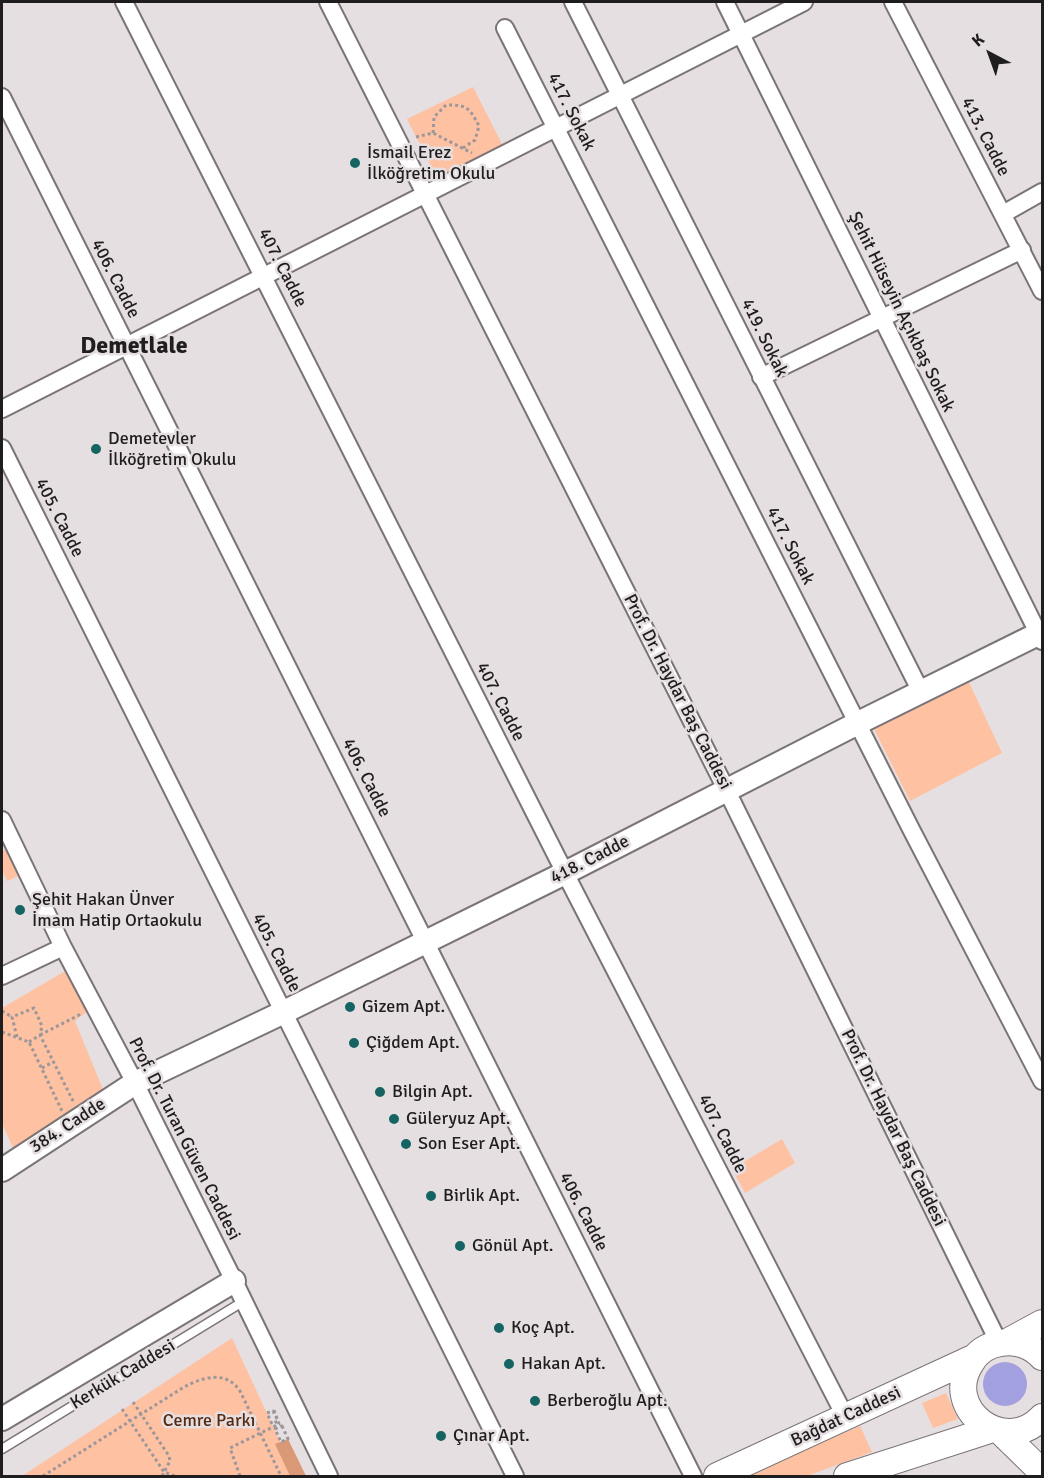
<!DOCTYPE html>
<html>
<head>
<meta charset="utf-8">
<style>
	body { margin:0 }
	#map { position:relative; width:1044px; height:1478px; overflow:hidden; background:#e6dfe2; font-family:Signika,sans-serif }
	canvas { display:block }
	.frame { position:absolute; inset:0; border:3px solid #1f1d1e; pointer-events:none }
	.north { position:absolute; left:960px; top:24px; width:60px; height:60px; -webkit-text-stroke:4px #e6dfe2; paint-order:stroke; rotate:319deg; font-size:16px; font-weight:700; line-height:24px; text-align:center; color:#1f1d1e }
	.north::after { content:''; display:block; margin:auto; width:21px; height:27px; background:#1f1d1e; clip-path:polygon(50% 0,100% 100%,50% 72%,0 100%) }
</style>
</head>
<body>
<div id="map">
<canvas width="1044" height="1478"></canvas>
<div class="frame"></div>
<div class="north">K</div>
</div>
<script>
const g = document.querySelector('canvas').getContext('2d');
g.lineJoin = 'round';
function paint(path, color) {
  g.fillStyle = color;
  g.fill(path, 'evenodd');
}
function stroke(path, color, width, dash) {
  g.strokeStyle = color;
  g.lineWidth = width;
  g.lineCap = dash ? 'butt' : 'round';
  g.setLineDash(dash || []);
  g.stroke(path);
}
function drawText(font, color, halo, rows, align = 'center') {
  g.font = font + ' Signika,sans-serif';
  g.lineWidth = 5;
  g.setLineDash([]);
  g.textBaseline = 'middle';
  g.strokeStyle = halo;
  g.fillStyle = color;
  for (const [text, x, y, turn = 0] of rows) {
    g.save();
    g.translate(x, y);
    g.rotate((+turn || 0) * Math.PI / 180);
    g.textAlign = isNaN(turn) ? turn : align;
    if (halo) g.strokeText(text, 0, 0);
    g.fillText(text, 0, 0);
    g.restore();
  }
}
const green = new Path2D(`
	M473,87l31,61 -66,32 -31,-61z
	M967,678l35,75 -92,48 -38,-76z
	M7,849l14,26 -14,6 -5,-11v-19z
	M67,970l22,40 -14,11 29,71 -91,56 -11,-25v-115z
	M782,1139l13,24 -50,30 -13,-24z
	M232,1338l64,138h-274z
	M946,1393l12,26 -25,9 -11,-25z
	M860,1426l12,26 -65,24h-63z`);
const forest = new Path2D(`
	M288,1439l18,37h-16l-15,-32z`);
const water = new Path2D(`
	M983 1384a22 22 0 1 1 44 0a22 22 0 1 1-44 0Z`);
const path = new Path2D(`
	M433,133l1,-16 12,-12c21,0 23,2 33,21l-4,14 -12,8
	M416,137l17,-4 39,20
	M2,1011l10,6
	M2,1032l27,10 33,69
	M40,1035l41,-21
	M17,1037l-5,-20 22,-9 8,18 -2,9
	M29,1042l11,-7 34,68
	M42,1068l11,-6
	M133,1402l36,54 1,5 -8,15
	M122,1409l42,63 11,4
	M273,1411l5,10 -6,3 -5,-11z
	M282,1426l6,13 -7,3 -6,-13z
	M43,1476l141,-89c19,-10 42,-17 56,4l41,85
	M240,1476l-10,-28 49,-24 -5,-14`);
const lane = new Path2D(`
	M2,1449l242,-148`);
const street = new Path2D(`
	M124,2l441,871 281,545
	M328,2l399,789 272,552
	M573,2l348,690
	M725,2l317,639
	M893,2l149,289
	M505,28l407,803 130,250
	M2,97l691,1379
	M1003,214l39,-22
	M761,377l261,-127
	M2,409l802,-407
	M2,448l513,1028
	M2,820l61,127 72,136 99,198 95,195
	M2,976l61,-29`);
const secondary = new Path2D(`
	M2,1170l133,-87 149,-71 281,-139 293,-150 184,-91
	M2,1419l232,-138`);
const primary = new Path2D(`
	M1007,1342l35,-19
	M1042,1357c-10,-11 -26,-17 -41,-14 -13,2 -24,9 -30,20 -30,46 34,94 71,54
	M1000,1431l42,41
	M717,1476l258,-119
	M847,1476l146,-47`);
const markers = [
	[355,163,6,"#156463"],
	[96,449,6,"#156463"],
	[20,910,6,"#156463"],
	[350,1007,6,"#156463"],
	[354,1043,6,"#156463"],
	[380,1092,6,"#156463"],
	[394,1119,6,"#156463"],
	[406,1144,6,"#156463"],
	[431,1196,6,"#156463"],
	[460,1246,6,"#156463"],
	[499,1328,6,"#156463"],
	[509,1364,6,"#156463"],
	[535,1401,6,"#156463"],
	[441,1436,6,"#156463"]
];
const streetNames = [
	["417. Sokak",571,112,63],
	["413. Cadde",985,137,63],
	["407. Cadde",282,268,63],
	["406. Cadde",115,279,63],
	["Şehit Hüseyin Açıkbaş Sokak",901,312,64],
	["419. Sokak",764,338,64],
	["405. Cadde",59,518,63],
	["417. Sokak",790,546,63],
	["Prof. Dr. Haydar Baş Caddesi",677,692,63],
	["407. Cadde",500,702,63],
	["406. Cadde",366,778,63],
	["418. Cadde",590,860,-27],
	["405. Cadde",276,953,63],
	["384. Cadde",68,1126,-33],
	["Prof. Dr. Haydar Baş Caddesi",893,1128,64],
	["407. Cadde",722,1134,63],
	["Prof. Dr. Turan Güven Caddesi",184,1139,63],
	["406. Cadde",583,1212,63],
	["Kerkük Caddesi",123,1375,-31],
	["Bağdat Caddesi",846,1417,-25]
];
const poiNames = [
	["İsmail Erez",367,153],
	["İlköğretim Okulu",367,174],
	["Demetevler",108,439],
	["İlköğretim Okulu",108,460],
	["Şehit Hakan Ünver",32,900],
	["İmam Hatip Ortaokulu",32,921],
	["Gizem Apt.",362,1007],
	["Çiğdem Apt.",366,1043],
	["Bilgin Apt.",392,1092],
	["Güleryuz Apt.",406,1119],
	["Son Eser Apt.",418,1144],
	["Birlik Apt.",443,1196],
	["Gönül Apt.",472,1246],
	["Koç Apt.",511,1328],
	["Hakan Apt.",521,1364],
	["Berberoğlu Apt.",547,1401],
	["Çınar Apt.",453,1436]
];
const parkNames = [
	["Cemre Parkı",209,1421]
];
const districtNames = [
	["Demetlale",134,347]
];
paint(green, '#fec1a1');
paint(forest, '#d99876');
paint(water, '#a2a0df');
stroke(lane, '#7a7477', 11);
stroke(street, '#7a7477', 20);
stroke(secondary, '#7a7477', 26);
stroke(primary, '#7a7477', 28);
stroke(path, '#9c979a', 3, [3, 3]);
stroke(lane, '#fff', 8);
stroke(street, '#fff', 16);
stroke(secondary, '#fff', 22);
stroke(primary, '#fff', 26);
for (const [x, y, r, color] of markers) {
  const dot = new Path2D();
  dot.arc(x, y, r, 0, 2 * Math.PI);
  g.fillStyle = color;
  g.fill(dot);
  stroke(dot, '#e6dfe2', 2);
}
drawText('18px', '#1f1d1e', '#e6dfe2', streetNames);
drawText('18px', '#1f1d1e', '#e6dfe2', poiNames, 'left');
drawText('18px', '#562b12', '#e6dfe2', parkNames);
drawText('bold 24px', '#1f1d1e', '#e6dfe2', districtNames);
</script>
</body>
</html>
